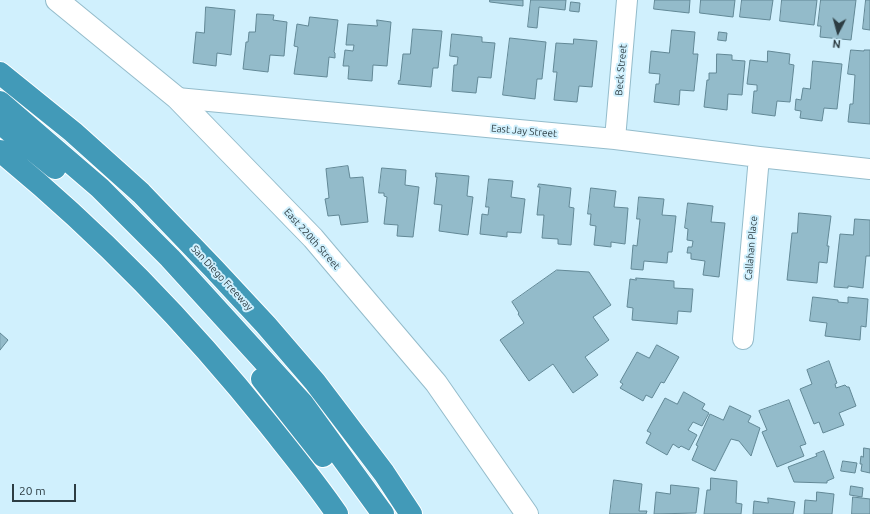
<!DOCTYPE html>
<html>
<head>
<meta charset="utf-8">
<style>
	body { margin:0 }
	#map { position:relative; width:870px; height:514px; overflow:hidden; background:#d0f0fd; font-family:Ubuntu,sans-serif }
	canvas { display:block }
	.north { position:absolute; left:818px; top:12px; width:40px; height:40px; -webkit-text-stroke:3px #d0f0fd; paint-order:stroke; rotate:186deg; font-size:11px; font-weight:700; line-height:16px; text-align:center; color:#2d3d43 }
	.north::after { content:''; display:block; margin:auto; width:14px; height:18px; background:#2d3d43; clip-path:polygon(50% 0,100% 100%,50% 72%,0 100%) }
	.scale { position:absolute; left:12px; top:484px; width:64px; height:18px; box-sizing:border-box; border:2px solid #2d3d43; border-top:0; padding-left:5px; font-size:12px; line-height:14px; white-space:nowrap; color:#2d3d43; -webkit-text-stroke:3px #d0f0fd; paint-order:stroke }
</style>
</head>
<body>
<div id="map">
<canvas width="870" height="514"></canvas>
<div class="north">N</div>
<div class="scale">20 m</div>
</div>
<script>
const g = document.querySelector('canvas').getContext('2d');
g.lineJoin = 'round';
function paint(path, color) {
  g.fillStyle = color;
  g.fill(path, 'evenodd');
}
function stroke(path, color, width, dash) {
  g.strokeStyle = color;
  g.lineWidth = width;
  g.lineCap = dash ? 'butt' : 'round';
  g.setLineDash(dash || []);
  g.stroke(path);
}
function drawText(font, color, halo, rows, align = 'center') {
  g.font = font + ' Ubuntu,sans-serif';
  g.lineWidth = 4;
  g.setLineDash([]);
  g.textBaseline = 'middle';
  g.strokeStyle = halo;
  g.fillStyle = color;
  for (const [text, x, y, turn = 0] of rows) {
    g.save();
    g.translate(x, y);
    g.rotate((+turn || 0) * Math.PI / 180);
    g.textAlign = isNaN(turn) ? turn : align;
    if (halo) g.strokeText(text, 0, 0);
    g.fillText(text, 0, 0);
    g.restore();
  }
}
const building = new Path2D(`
	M490,0h33v6l-33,-4z
	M531,0h35l-1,10 -26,-3 -2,21 -9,-1z
	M655,0h35l-1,13 -35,-4z
	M701,0h34l-2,17 -33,-4z
	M742,0h31l-3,20 -30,-3z
	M782,0h35l-3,25 -34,-4z
	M821,0h35l-5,40 -31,-3 1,-11h-3z
	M866,0h4v30l-7,-1z
	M571,2l9,1 -1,9 -9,-1z
	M206,7l29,3 -4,45 -14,-2 -1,13 -23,-3 3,-31 8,1z
	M257,14l17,1 -1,5 14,2 -3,34 -14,-1 -2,17 -25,-3 3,-27h2l1,-10h6z
	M310,17l28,3 -4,32 1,1v5l-6,-1 -2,20 -33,-3 4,-27 -4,-1 3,-22 11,2z
	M377,20l14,2 -4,44 -14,-1 -1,16 -24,-2 1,-13h-6l2,-16 8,1 1,-6h-8l2,-21 29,2z
	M413,29l29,2 -4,37h-5l-2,19 -33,-3 1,-4 1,1 3,-27h7z
	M672,30l23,2 -2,22h5l-4,37 -14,-1 -1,15 -25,-3 2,-18h3l1,-10 -11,-1 2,-22 18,2z
	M719,32l8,1 -1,8 -8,-1z
	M452,34l30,3v5l13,1 -4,35 -13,-1 -2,16 -24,-2 2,-26h3l1,-8 -8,-1z
	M510,38l36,4 -4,37h-5l-2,20 -32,-4z
	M574,39l23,2 -5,46 -13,-1 -2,16 -23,-2 3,-28h-4l3,-29 17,1z
	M851,50l13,1v-1h6v74l-22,-2 2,-18h3l2,-29 -7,-1z
	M768,51l22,3 -1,10 5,1 -4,37 -13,-1 -2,15 -23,-3 2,-22h3v-6l-10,-1 3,-24 17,2z
	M717,54l15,1v5l13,1 -3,34 -14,-1 -1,16 -23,-3 3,-27h2v-7h7z
	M813,61l29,3 -5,45 -13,-1 -2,13 -22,-3 1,-7 -6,-1 1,-11 5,1 2,-12 7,1z
	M348,166l2,12 13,-1 5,45 -27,3 -2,-10 -11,1 -3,-17 4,-1 -3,-29z
	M382,168l24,2 -1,15 14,2 -6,50 -16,-1 1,-11 -14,-1 3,-27 -3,-1v-3h-5z
	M436,173l33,3 -2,20 6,1 -5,38 -29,-4 3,-26 -8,-1 3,-27h-1z
	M489,179l24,2 -2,16 14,2 -4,34 -14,-1v5l-27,-3 2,-20 6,1 1,-8h-3z
	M539,184l32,4 -2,19 5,1 -3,37 -13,-1v-5l-16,-1 2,-23h-7l3,-28h-2z
	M591,188l25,3 -2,16 14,1 -3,36 -14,-2v5l-17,-2 2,-19 -6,-1 1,-11h-3z
	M639,197l25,2 -2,16 14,1 -4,36h-4l-1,11 -23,-2 -1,9 -12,-1 2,-24 4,1 3,-27h-3z
	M688,203l25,3 -2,16 14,1 -6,54 -16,-2 2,-14 -14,-2v-6h-4l1,-6h4l1,-6 -6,-1 1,-11 -3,-1z
	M799,213l32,3 -4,30h2l-2,17 -8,-1 -2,21 -30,-3 5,-47h5z
	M855,219l15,1v36h-4l-3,32 -15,-2v2l-14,-1 6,-53 13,1z
	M557,270l32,2 22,33 -18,12 16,23 -24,17 13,18 -25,18 -20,-29 -24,17 -29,-41 24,-17 -6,-9 1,-1 -7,-11z
	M636,278l38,3v7l19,1 -2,23 -13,-1 -1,13 -45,-4 1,-12 -6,-1 3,-28 6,1z
	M813,297l25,3v2l10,1v-6l20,2 -2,28 -5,-1 -1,14 -35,-4 2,-13 -17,-2z
	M0,333l8,7 -8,10z
	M657,345l22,12 -15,26 -3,-1 -9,16 -6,-3 -3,6 -23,-13 3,-4 -3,-2 17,-30 12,6z
	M829,361l8,22 -2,1 1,4 9,-3 2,2h2l7,19 -17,7 5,12 -21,8 -4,-11 -5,2 -14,-35 12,-5 -5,-14z
	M684,392l21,12 -3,5 7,4 -7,13 -9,-4 -5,8 9,5 -8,15 -8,-4 -2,2 -6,-4 -6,11 -21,-12 5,-10 -4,-2 18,-33 12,6z
	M789,400l17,44 -6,2 4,10 -27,11 -15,-35 5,-2 -8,-19z
	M730,406l21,10 -3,6 12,6 -9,28 -12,-15 -8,-2 -16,32 -23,-11 6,-14 -2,-1 14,-31 13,6z
	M864,448l6,1v24l-9,-2 1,-7h-2l1,-8 2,1z
	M824,451l10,27 -7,3v2l-33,-1 -6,-15 29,-11 -1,-2z
	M843,461l14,2 -2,10 -14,-2z
	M711,478l26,3 -1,22 6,1 -1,10h-37l3,-24h3z
	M614,480l28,4 -3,27h8l-1,3h-36z
	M671,485l28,3 -3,25 -42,1 2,-22 14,2z
	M851,486l12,2 -1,9 -12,-2z
	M817,492l17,2 -2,20h-28l1,-14 11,1z
	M853,497l17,2v15h-18z
	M768,498l27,4 -2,12h-40l1,-13 14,2z`);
const minor = new Path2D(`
	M177,98l438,41 144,18 111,12
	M615,139l12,-139
	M743,339l16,-182`);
const tertiary = new Path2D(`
	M57,0l120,98 136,140 123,145 91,131`);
const motorway = new Path2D(`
	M0,73l73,59 68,61 73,76 52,56 49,57 69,91 27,41
	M0,102l100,86 70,70 133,146 80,110
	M0,123l55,45
	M0,151c99,81 189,174 269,274 23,29 47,58 68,89
	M262,379l61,77`);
const streetNames = [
	["Beck Street",621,70,-85],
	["East Jay Street",524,131,5],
	["East 220th Street",312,239,48],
	["Callahan Place",751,248,-85],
	["San Diego Freeway",222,278,47]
];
paint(building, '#93bbca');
stroke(building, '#628896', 1);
stroke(minor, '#94bccb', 22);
stroke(tertiary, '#94bccb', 24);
stroke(motorway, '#fff', 24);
stroke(minor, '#fff', 20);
stroke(tertiary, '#fff', 22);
stroke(motorway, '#429ab8', 22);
drawText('10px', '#2d3d43', '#d0f0fd', streetNames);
</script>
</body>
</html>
